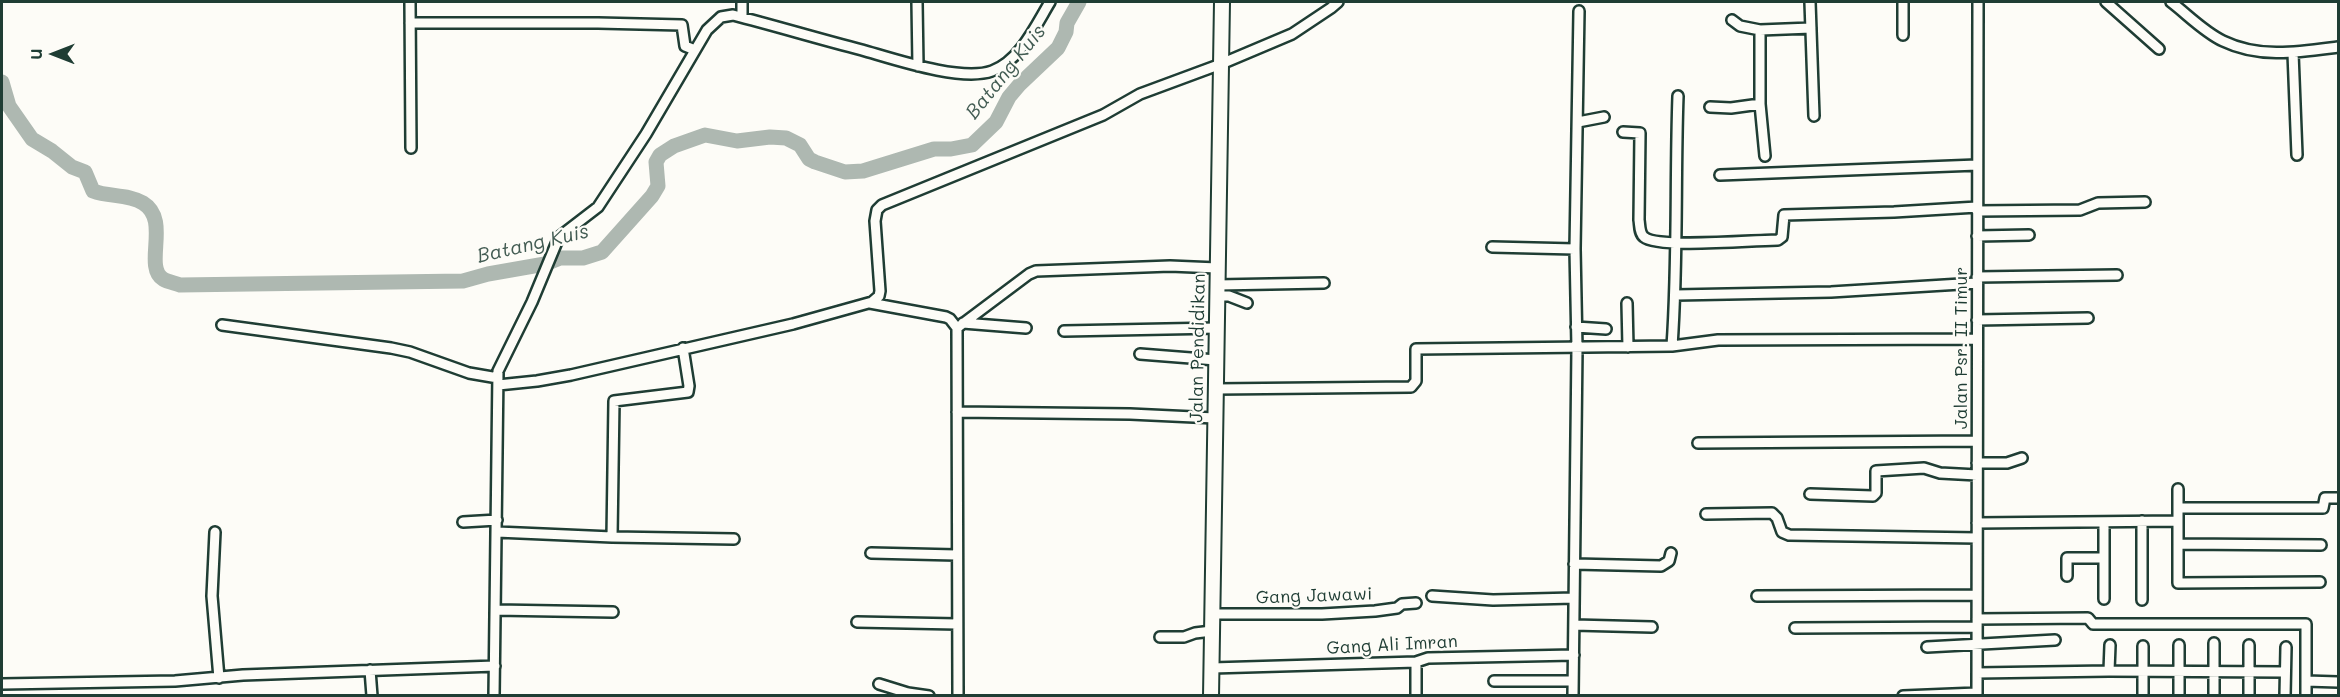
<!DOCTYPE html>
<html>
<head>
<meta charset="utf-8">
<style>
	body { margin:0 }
	#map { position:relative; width:2340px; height:697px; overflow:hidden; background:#fdfcf7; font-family:Mali,sans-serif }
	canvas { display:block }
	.frame { position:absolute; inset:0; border:3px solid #1f3d34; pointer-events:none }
	.north { position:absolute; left:24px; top:24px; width:60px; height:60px; -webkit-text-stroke:4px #fdfcf7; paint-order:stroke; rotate:270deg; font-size:16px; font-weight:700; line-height:24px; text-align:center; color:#1f3d34 }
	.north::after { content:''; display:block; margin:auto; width:21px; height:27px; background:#1f3d34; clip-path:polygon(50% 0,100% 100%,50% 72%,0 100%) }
</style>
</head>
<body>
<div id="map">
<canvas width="2340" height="697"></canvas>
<div class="frame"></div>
<div class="north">U</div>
</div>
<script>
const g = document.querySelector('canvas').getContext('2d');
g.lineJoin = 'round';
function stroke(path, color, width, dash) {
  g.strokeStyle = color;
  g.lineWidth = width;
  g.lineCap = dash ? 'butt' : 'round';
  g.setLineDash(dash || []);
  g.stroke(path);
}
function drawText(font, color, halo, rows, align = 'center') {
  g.font = font + ' Mali,sans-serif';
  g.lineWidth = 4.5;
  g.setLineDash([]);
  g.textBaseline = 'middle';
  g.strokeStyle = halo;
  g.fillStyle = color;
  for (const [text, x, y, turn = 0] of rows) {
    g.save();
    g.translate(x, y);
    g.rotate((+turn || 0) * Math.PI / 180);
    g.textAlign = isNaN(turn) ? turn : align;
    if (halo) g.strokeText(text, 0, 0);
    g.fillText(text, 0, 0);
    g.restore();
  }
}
const river = new Path2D(`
	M2,82l7,24 23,33 20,12 20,16 13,5 8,19c16,6 35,3 50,12 28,17 0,63 20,76 5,3 12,4 17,6l283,-4 25,-7 57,-10 15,-6h23l19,-6 50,-56 6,-10 -2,-24 4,-7 14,-9 31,-11 32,6 33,-4 16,1 14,7 9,14 6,3 30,10 18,-1 71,-22h17l21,-4 24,-23 13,-25 11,-13 38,-36 8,-16 1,-9 12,-21`);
const minor = new Path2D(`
	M410,2l1,146
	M742,2v15
	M917,2l1,64
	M1810,2l4,114
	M1903,2v33
	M2106,2l53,47
	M2171,2c17,13 33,30 52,39 37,18 77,11 115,6
	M1732,20l8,6 20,4
	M410,23h188l84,2 3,21 10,4
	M2293,53l4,102
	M1760,104l5,52
	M1710,107l21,1 29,-4v-74l51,-2
	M1578,122l26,-5
	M1623,132l17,1 -1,87c1,5 0,13 5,17 14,12 111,3 134,3l4,-3 2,-22 110,-3 83,-5
	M1720,175l257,-10
	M1977,211l103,-1 18,-7 47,-1
	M1977,236l52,-1
	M1492,247l83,2
	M1977,277l140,-2
	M1217,285l107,-2
	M1676,295l155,-3 146,-9
	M1217,296h12l18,7
	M870,303l76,14 4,2 7,9 1,368
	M1627,303l1,44
	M1977,320l111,-2
	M963,323l63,5
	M222,325l169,23 19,4 59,21 29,5
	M1576,327l30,2
	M957,328l72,-54 7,-3 134,-5 47,2
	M1064,331l153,-3
	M1672,346c6,-83 3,-167 6,-250
	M1140,354l76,6
	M498,385l39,-4 34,-6 222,-51 79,-22 7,-6 1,-5 -5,-70 2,-11 5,-5 221,-90 37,-21 81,-30 71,-30 39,-26 7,-6
	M1216,389l195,-2 5,-6v-32l256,-3 46,-6 259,-1
	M957,412l173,2 85,4
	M1698,443l279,-2
	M1977,463h30l15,-5
	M2178,489v94l142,-1
	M1810,494l63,2 3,-3v-22l48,-3 16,5 37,2
	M2178,508h145l2,-10h13
	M1706,514l66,-1 5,5 5,14 7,3 188,3
	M463,522l34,-2
	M1977,523l201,-2
	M215,532l-3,64 7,82
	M497,532l115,5 122,2
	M612,537l2,-136 74,-9 1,-6 -6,-38
	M2178,544l143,1
	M871,553l85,2
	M1574,564l87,2 8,-5 2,-8
	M2067,576v-18h37
	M1432,596l61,4 81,-2
	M1757,596l220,-1
	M2104,599v-77
	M2142,600v-79
	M496,610l117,2
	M1212,614h110l53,-3 22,-3 5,-4 14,-1
	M1977,619l111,-1 5,6h213v72
	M857,622l100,2
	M1574,625l78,2
	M1795,628l182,-1
	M1160,637h24l11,-4 17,-2
	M1927,647l128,-7
	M1212,668l204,-6 12,-4 146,-3
	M370,670l2,26
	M2109,671l1,-26
	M1977,673l132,-2 176,1
	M1494,681h79
	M2306,681l32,1
	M2,684l173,-3 68,-6 252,-9
	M879,684l29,9 21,3
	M494,696l4,-325 34,-69 27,-65 39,-30 48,-73 61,-104 14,-13 12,-2c43,11 86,24 129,35 32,9 99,32 130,21 28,-10 44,-46 58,-69
	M1416,696v-34
	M1573,696l4,-348 -2,-99 4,-238
	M1903,696l74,-3
	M1977,696l1,-694
	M2143,696v-50
	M2179,696v-51
	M2214,696v-53
	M2249,696v-51
	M2285,696l1,-49`);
const secondary = new Path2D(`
	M1211,696l11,-694`);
const streetNames = [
	["Jalan Pendidikan",1198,348,-89],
	["Jalan Psr. II Timur",1961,348,-90],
	["Gang Jawawi",1314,596,-2],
	["Gang Ali Imran",1392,645,-3]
];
const waterNames = [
	["Batang Kuis",1006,72,-51],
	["Batang Kuis",533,244,-13]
];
stroke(river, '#aeb8b1', 15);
stroke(minor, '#1f3d34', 14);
stroke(secondary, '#1f3d34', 18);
stroke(minor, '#fdfcf7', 9);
stroke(secondary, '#fdfcf7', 14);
drawText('18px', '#1f3d34', '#fdfcf7', streetNames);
drawText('italic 20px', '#435c53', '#fdfcf7', waterNames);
</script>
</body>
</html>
